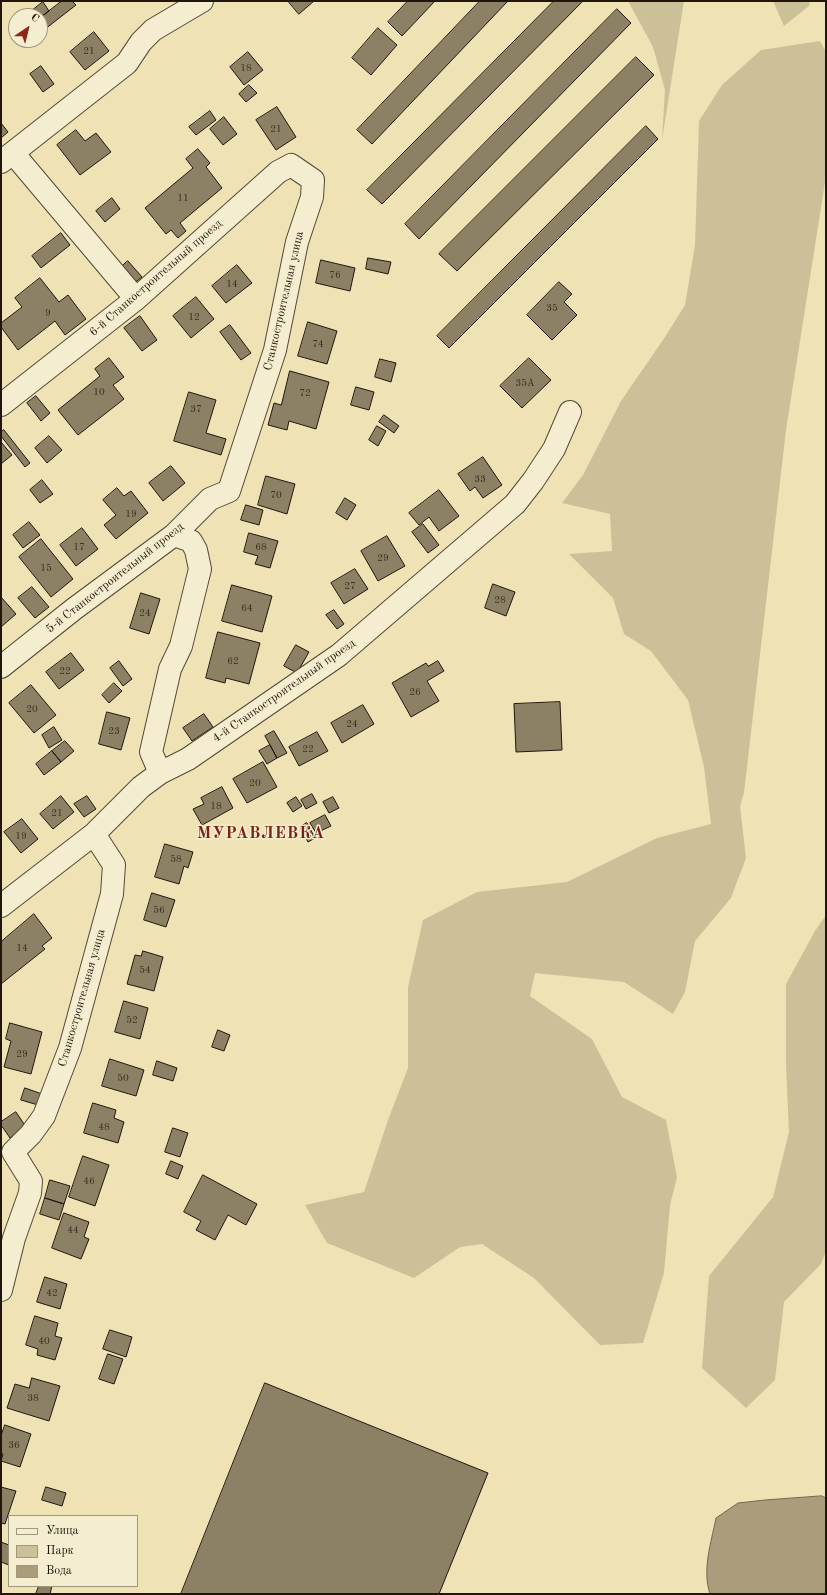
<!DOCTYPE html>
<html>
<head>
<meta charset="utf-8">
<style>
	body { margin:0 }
	#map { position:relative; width:827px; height:1595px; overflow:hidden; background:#efe3b5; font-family:"Old Standard TT",serif }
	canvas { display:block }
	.frame { position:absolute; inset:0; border:2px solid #21160c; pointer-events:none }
	.legend { position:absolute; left:8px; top:1515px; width:130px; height:72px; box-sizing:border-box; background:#f5edcf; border:1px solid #a09781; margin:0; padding:5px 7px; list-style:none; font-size:12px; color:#21160c }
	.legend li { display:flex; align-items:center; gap:8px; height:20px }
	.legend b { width:20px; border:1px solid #a09781 }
	.north { position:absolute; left:8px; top:8px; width:40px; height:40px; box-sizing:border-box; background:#f5edcf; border:1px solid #a09781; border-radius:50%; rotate:35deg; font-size:11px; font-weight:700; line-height:16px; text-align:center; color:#21160c }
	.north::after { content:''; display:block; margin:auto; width:14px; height:18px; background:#8f2418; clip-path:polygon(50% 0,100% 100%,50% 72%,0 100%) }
</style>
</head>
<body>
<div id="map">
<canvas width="827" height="1595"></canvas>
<div class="frame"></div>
<ul class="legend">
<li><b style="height:5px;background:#f5edcf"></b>Улица</li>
<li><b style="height:11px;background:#ccc098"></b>Парк</li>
<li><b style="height:11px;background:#a99d7c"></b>Вода</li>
</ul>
<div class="north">С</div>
</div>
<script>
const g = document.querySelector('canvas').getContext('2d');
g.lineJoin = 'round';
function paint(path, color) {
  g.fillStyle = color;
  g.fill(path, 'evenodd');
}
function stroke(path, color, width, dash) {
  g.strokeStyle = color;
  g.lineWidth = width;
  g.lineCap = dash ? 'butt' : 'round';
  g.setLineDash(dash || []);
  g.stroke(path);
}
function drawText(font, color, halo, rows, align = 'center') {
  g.font = font + ' "Old Standard TT",serif';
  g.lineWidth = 3;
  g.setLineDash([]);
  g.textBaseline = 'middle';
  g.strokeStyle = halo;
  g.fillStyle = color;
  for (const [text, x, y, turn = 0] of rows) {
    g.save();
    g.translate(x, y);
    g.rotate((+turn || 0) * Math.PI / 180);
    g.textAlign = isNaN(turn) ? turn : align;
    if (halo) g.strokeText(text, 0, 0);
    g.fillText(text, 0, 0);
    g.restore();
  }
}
const green = new Path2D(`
	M628,1h56l-22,139 3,-50 -12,-43z
	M773,1h37l-1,5 -25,20z
	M820,41l6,11v124l-40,254 -42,363 -4,13 6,52 -15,40 -36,43 -10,51 -12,22 -49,-32 -89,-9 -5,23 62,43 30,58 44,23 11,57 -7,28 -6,68 -21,70 -43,2 -66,-67 -52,-34 -22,3 -46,31 -87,-35 -22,-38 59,-13 24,-72 20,-52v-81l15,-67 54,-28 90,-10 90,-44 54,-14 -7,-57 -16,-67 -37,-49 -27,-17 -11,-36 -44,-44 43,-3 -2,-37 -48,-11 21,-28 38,-74 44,-64 20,-32 10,-60 4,-124 23,-36 39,-35z
	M826,915v336l-5,13 -37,38 -9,78 -29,28 -44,-40 7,-92 64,-79 16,-65 -3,-67v-81l29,-53z`);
const water = new Path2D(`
	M822,1496l4,2v96h-116c-8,-24 1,-51 6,-76l22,-15 27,-3z`);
const building = new Path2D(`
	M62,1h10l4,4 -36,28v-15z
	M288,1h26l-15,13z
	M408,1h27l-33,35 -14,-14z
	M480,1h28l-136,143 -15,-14z
	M554,1h29l-201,203 -15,-14z
	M43,2l6,9 -9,7v-2h-15z
	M617,9l14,14 -212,216 -14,-15z
	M378,28l19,17 -26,30 -19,-17z
	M94,32l15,19 -24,19 -15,-18z
	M248,52l15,18 -19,15 -14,-18z
	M636,57l18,18 -197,196 -18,-17z
	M41,66l13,18 -11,8 -13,-18z
	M249,85l8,8 -11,9 -7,-8z
	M277,107l19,30 -20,13 -20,-30z
	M210,111l6,9 -20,15 -7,-8z
	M224,117l13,17 -14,11 -13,-16z
	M1,123l7,9 -7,6z
	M646,126l12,13 -209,209 -12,-12z
	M76,130l9,11 11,-8 15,19 -31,23 -23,-30z
	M198,149l12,14 -4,4 16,21 -42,35 6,8 -8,7 -7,-8 -5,4 -21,-26 48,-40 -7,-9z
	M112,198l8,11 -15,13 -9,-11z
	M61,233l9,12 -29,23 -9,-12z
	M368,258l23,4 -3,12 -22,-5z
	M321,260l34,8 -5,23 -34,-8z
	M128,261l14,16 -9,7 -13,-16z
	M237,265l15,18 -26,20 -14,-17z
	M40,278l19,24 9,-7 18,24 -21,16 -10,-14 -37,29 -17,-23v-4l21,-16 -7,-9z
	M559,282l13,12 -8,8 13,13 -25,25 -25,-25z
	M196,297l18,22 -23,19 -18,-22z
	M140,316l17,24 -15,11 -18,-23z
	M308,322l29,9 -10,33 -29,-8z
	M230,325l21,28 -10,7 -21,-28z
	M109,358l15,19 -11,8 11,14 -46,36 -20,-25 42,-34 -5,-7z
	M529,358l22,22 -29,28 -22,-22z
	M380,359l16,4 -5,19 -16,-5z
	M290,371l39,11 -13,47 -27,-8 -2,9 -19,-5 6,-22 7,2z
	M356,387l18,5 -5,18 -18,-5z
	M189,392l27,8 -10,33 20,6 -5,16 -47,-14z
	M36,396l14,17 -9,8 -14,-18z
	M384,415l15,11 -5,7 -15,-11z
	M377,426l9,5 -8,15 -9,-6z
	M4,430l26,33 -5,4 -24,-31v-4z
	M49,436l13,14 -15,13 -12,-15z
	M1,442l11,13 -11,9z
	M483,457l19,28 -19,13 -8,-11 -5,4 -12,-17z
	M171,466l14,17 -22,18 -14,-18z
	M266,476l29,8 -8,30 -29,-9z
	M42,480l11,14 -13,9 -10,-13z
	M117,488l7,8 7,-5 17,22 -32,26 -12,-14 12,-10 -13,-15z
	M439,490l20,26 -20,15 -10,-14 -10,8 -10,-12z
	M345,498l11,7 -9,15 -11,-7z
	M246,505l17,5 -4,15 -18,-5z
	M29,522l11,13 -17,13 -10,-13z
	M423,524l16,21 -11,8 -16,-21z
	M82,528l16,21 -22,17 -16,-21z
	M249,533l29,8 -8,27 -15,-4 3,-8 -14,-4z
	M387,536l18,30 -27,15 -17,-30z
	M41,539l32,40 -22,18 -32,-40z
	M355,569l13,20 -24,15 -13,-21z
	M493,584l22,8 -9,24 -21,-8z
	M232,585l40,11 -10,36 -40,-11z
	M32,587l17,20 -14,11 -17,-20z
	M141,593l19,6 -11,35 -19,-6z
	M1,597l15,17 -15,13z
	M334,610l10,14 -7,5 -11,-14z
	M218,632l42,11 -11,41 -23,-6 -1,5 -19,-5z
	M296,645l13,7 -12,21 -13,-7z
	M71,653l13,17 -25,19 -13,-17z
	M119,661l13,18 -9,7 -13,-18z
	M438,661l6,10 -17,10 12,20 -28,16 -19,-34 34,-20 2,3z
	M114,683l8,8 -13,12 -7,-8z
	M31,685l25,30 -22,18 -25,-30z
	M560,702l2,48 -46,2 -2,-48z
	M363,705l11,19 -32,19 -11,-20z
	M107,712l23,6 -9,32 -22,-6z
	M204,714l9,13 -21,14 -9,-13z
	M54,727l8,13 -13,8 -7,-13z
	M274,731l13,22 -10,5 -12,-22z
	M317,732l11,19 -29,15 -10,-19z
	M65,741l9,10 -13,11 -9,-11z
	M270,745l7,13 -10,6 -8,-13z
	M52,751l9,11 -17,13 -8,-11z
	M263,762l14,25 -30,16 -14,-24z
	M222,787l11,21 -31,17 -9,-16 11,-5 -3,-6z
	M312,794l5,9 -11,6 -5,-9z
	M61,796l13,16 -21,17 -13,-15z
	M87,796l9,13 -12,8 -10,-13z
	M296,797l6,9 -9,6 -6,-9z
	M333,797l6,11 -10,5 -6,-11z
	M325,815l6,11 -15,7 -6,-10z
	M22,819l16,20 -17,14 -17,-21z
	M307,823l8,15 -7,4 -8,-15z
	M165,844l28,8 -5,16 -4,-2 -5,18 -24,-7z
	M152,893l23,7 -9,27 -22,-7z
	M34,914l18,24 -10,8 3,3 -44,35v-42z
	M143,951l20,6 -9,34 -27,-7 8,-29 6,1z
	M124,1001l24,7 -8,31 -25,-7z
	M10,1023l32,9 -11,42 -27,-7 7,-26 -5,-2z
	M218,1030l12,5 -6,16 -12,-4z
	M110,1059l34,11 -8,26 -34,-10z
	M157,1061l20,7 -4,13 -20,-6z
	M25,1088l17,6 -4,11 -17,-5z
	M93,1103l23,7 -2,8 10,4 -6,21 -34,-10z
	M16,1112l10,15 -16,11 -9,-13v-3z
	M173,1128l15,5 -8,24 -15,-5z
	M83,1156l26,9 -14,41 -26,-9z
	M171,1161l12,5 -5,13 -12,-5z
	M203,1175l54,29 -11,21 -18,-10 -13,25 -19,-10 5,-9 -17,-9z
	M50,1180l20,6 -6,18 -19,-6z
	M45,1198l19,6 -5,16 -19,-6z
	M64,1213l25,9 -5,15 5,2 -8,20 -29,-11z
	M45,1277l22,7 -7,25 -23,-7z
	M35,1316l23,7 -3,13 7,2 -7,22 -18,-5 1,-6 -12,-4z
	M110,1330l22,7 -6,20 -23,-8z
	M108,1354l15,5 -9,25 -15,-5z
	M32,1378l28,8 -11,35 -42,-13 8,-24 14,4z
	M265,1383l223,90 -49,121h-258z
	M5,1425l26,9 -11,33 -19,-6 2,-7 -2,-1v-17z
	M1,1487l15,4 -11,33 -4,-1z
	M46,1487l20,6 -4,13 -20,-6z
	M1,1542l8,3v20l-8,-3z
	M39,1586h13l-2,8h-14z`);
const street = new Path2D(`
	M13,153l123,146
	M1,162l126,-99 14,-21 12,-12 49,-29
	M1,405l135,-106 142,-127 13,-7 22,15 -1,17 -15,45 -22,108 -46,141 -19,8 -36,36 -100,74 -73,58
	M160,773l-9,-21 19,-83 11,-23 19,-77 -4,-19 -5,-9 -17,-6
	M1,906l93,-72 47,-47 19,-14 28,-14 151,-104 176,-151 18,-23 21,-32 16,-37
	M1,1290l13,-52 16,-45 1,-12 -18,-29 18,-18 13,-18 26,-68 42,-154 2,-29 -20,-31`);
const numberNames = [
	["21",89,51],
	["18",246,68],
	["21",276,129],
	["11",183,198],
	["76",335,275],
	["14",232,284],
	["35",552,308],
	["9",48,313],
	["12",194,317],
	["74",318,344],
	["35А",525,383],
	["10",99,392],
	["72",305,393],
	["37",196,409],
	["33",480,479],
	["70",276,495],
	["19",131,514],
	["17",79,547],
	["68",261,547],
	["29",383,558],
	["15",46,568],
	["27",350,586],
	["28",500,600],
	["64",247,608],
	["24",145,613],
	["62",233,661],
	["22",65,671],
	["26",415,692],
	["20",32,709],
	["24",352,724],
	["23",114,731],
	["22",308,749],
	["20",255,783],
	["18",216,806],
	["21",57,813],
	["19",21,836],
	["58",176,859],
	["56",159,910],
	["14",22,948],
	["54",145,970],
	["52",132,1020],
	["29",22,1054],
	["50",123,1078],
	["48",104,1127],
	["46",89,1181],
	["44",73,1230],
	["42",52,1293],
	["40",44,1341],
	["38",33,1398],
	["36",14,1445]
];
const streetNames = [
	["6-й Станкостроительный проезд",156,278,-41],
	["Станкостроительная улица",284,301,-77],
	["5-й Станкостроительный проезд",115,578,-38],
	["4-й Станкостроительный проезд",284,691,-35],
	["Станкостроительная улица",82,998,-74]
];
const districtNames = [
	["МУРАВЛЕВКА",261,834]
];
paint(green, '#ccc098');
paint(water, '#a99d7c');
stroke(water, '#73674f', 1);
paint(building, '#8c8164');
stroke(building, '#21160c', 1);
stroke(street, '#544936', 24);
stroke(street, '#f5edcf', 22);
drawText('10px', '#3c3122', null, numberNames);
drawText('12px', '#21160c', '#f5edcf', streetNames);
g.letterSpacing = '1px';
drawText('bold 16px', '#7a1f14', '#f5edcf', districtNames);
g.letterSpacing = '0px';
</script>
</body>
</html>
